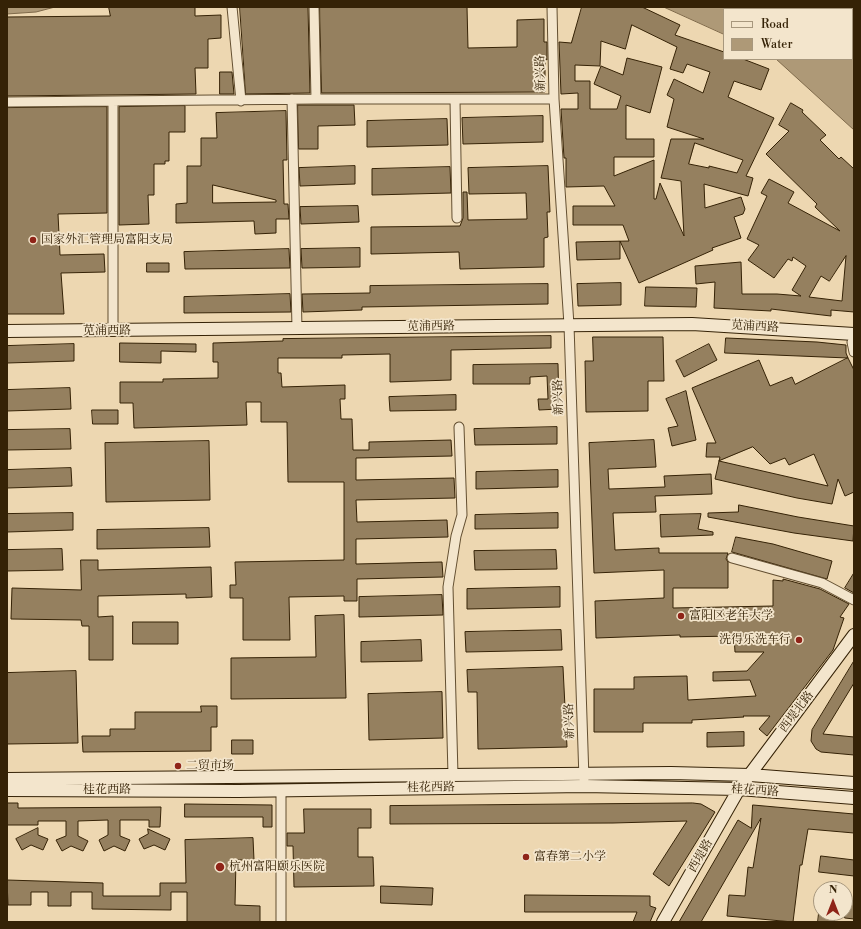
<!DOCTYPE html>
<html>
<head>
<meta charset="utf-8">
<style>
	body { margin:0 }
	#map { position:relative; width:861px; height:929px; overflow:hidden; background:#edd7b1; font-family:"Libre Bodoni",serif }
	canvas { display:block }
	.frame { position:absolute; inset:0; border:8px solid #352206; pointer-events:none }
	.legend { position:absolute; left:723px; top:8px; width:130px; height:52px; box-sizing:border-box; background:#f3e5cc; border:1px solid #a7977d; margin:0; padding:5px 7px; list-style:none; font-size:12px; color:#352206 }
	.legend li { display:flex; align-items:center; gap:8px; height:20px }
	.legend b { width:20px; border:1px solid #a7977d }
	.north { position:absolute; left:813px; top:881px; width:40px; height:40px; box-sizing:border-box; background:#f3e5cc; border:1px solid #a7977d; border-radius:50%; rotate:0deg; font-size:11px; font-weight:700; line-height:16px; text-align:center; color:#352206 }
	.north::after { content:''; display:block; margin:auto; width:14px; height:18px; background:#8f2418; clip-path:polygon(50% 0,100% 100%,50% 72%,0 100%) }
</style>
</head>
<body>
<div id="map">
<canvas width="861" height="929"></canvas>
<div class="frame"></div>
<ul class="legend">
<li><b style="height:5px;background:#f3e5cc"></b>Road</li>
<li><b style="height:11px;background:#ae9977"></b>Water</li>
</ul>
<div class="north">N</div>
</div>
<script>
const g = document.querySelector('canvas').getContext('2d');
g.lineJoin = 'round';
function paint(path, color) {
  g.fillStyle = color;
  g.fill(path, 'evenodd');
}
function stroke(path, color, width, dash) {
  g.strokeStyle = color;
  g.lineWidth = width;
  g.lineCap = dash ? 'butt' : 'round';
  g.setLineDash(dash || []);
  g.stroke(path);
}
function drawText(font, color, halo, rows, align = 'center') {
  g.font = font + ' "Libre Bodoni","Noto Serif SC",serif';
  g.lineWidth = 3.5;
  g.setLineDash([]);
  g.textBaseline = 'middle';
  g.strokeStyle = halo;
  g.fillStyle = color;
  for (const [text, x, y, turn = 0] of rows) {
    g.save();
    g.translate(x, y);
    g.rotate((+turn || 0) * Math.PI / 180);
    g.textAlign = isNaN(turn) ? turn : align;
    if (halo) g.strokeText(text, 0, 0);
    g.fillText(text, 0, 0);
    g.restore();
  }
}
const water = new Path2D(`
	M7,7h48l-19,5 -29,2z
	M664,7h163l1,2h-104v25z
	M852,32l2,2v96l-78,-71h76z`);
const building = new Path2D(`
	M109,7h86v9l26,-1v23l-13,1v29h-13l1,26 -189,2v-79l103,-1z
	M240,7h68l2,86 -64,1z
	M320,7h147l1,41 49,-1v-27l27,-1v23h3v18l-2,-1v33l-223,1z
	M582,7h60l38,18 -5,10 49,17v7h19l26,10 -8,21 -27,-9 -6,16 46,21 -28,58 7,2 -5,18 -44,-12 1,24 36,-11 4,12 -2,5 -9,3 7,21 -29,10 1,2 -74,33 -19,-42v18l-43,1 -1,-18 53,-1 -6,-16h-50v-19h42l-11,-20 -38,1v-29h-2l-3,-49h17v-16l-17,1 -2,-52 12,1zM632,25l45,22 -7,22 13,4 4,-9 23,8 -7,21 -29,-14 -7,16 7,4 -7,28 37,12h-33l-10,39 20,3 3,55 -24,-53 -4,16h-2v-39l-40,16v-19h40v-18h-28v-34l24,8 12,-46 -35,-9 -4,17 -22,-9 -7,18 27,12 -4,13h-27v-28h-15v-16l25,1 1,-25 24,8zM695,143l48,17 -6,13 -28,-7v2l-20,-4z
	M220,72h12l2,22h-14z
	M791,103l12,7 -1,2 24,23 -6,5 19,19 2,-2 13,12v143l-23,-2v6l-60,-7v2l-57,-3 1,-26 -19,2 -1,-18 46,-4 1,32h35l24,2 -9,-6 14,-24 -13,-9 -1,4 -4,-2 -14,19 -26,-18 11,-15 -12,-6 20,-43 -6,-3 8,-14 25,13 -6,11 52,28 -25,-24 2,-3 -51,-50 23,-23 -10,-6zM846,256l-4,45 -33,-4 12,-21 8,5z
	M298,105h56l1,20 -37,1v23h-19z
	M185,106v26h-16v29h-4v3h-11v31h-6l1,29 -30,1v-118z
	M107,107v106l-49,1 2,41 44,-1 1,18 -44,1 3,41h-57v-206z
	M286,111l1,49h-4l1,44h4l1,15h-13v14l-21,1 -1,-13 -78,2v-19l11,-1v-37h14v-28h16l-1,-25zM213,185l63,15v2l-63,1z
	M543,116v26l-80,2 -1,-26z
	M447,119l1,26 -81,2v-26z
	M355,166v18l-55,2 -1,-18z
	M548,166l2,46h-3l1,25 -4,1v29l-84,2 -1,-17 -88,2v-27l89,-1 3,-8v-26h4l1,28 59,-1 -1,-26 -57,1 -1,-26z
	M450,167l1,26 -79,2v-26z
	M358,206l1,16 -58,2 -1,-17z
	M360,248v19l-58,1 -1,-19z
	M289,249l1,19 -105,1 -1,-17z
	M147,263h22v9h-22z
	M621,283v22l-43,1 -1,-22z
	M548,284v20l-186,3v3l-59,2 -1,-18 68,-1v-7z
	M646,287l51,1 -1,19 -51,-1z
	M290,294l1,18 -107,1v-16z
	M551,336v12l-100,2v30l-61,2v-28l-48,1v3h-64v15h3l1,14 63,-2v14h-5l1,20h11l1,31h16v-8l82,-2 1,16 -96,2v22l98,-2 1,20 -99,2 1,22 90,-2 1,17 -92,2v25l86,-2 1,15 -86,2v22h-13v-5l-55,1 1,43h-47v-42h-13v-13h6l-1,-23 109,-2v-78h-56l-1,-60h-26v-20h-15l1,23 -113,3 -1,-25h-13v-21h43v-3l55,-1v-16h-5v-19l70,-2v-2z
	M593,337h70l1,44h-16v30l-62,1 -1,-51h8z
	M726,338l91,4 29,3v8l2,5 -123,-5z
	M120,343l76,1v8l-35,-1v12l-41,-1z
	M74,344v17l-67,2v-17z
	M709,344l8,16 -33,17 -8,-16z
	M848,358l6,12v122l-9,4 -7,-17 -6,25 -35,-6 -82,-19 5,-22h-14l1,-14h9l-24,-55 67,-28 11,26 22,-9 3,7zM753,447l17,17 15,-6 4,7 25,-11 14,32 -109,-25z
	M558,364l1,45 -20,1 -1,-11h10l-1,-23 -17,1v7h-57v-19z
	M70,388l1,21 -64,2v-21z
	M686,391l10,49 -24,6 -4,-18 10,-2 -12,-27z
	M456,395v15l-66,1 -1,-14z
	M92,410h26v14h-25z
	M557,427v17l-82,1 -1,-16z
	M70,429l1,20 -64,1v-20z
	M654,440l2,27 -48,2 1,20 56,-2 -1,-11 47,-2 1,20 -57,2 1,16 -43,1 2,37 44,-2v5h69l-2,6 2,3v26h-55v20l100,-2v-26l10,1v-2l37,10 29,15 -9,13 4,1 -11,32 -66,86 -8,-7 11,-13h-27l1,1 -52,3v3h-49v9h-49v-43h40v-12l53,-1 1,24 68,-4 -6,-16 -37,1v-9l34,-1 17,-19h-29l-1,-16 -54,1v-2l-84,3 -1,-37 69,-3v-28l-70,3 -5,-130z
	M209,441l1,59 -104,2 -1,-59z
	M71,468l1,18 -65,2v-18z
	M558,470v17l-82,2v-17z
	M739,505l59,12 56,9 -1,15 -59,-8 -86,-16v-4l30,-1z
	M73,513v17l-66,2v-18z
	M558,513v15l-83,1v-14z
	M701,514l-3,15 15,3v3l-52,2 -1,-22z
	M209,528l1,19 -113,2v-19z
	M736,537l37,7 59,17 -5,18 -95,-27z
	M62,549l1,21 -56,1v-21z
	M556,550l1,19 -82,1 -1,-19z
	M81,560h17v10l113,-3 1,30 -26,1v-4l-88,2v21l15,-1v44h-24v-34h-7l-1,-6 -70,-1 1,-31 69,2z
	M854,573v20l-9,-5z
	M560,587v20l-93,2v-20z
	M442,595l1,20 -84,2v-20z
	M344,615l2,83 -115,1v-41l85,-1 -1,-41z
	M133,622h45v22h-45z
	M561,630l1,20 -96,2 -1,-20z
	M421,640l1,21 -61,1v-20z
	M854,661v22l-31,51 31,3v18l-33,-3 -5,-3 -5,-8 1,-11z
	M563,667l4,80 -89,2 -1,-57h-9l-1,-22z
	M76,671l2,72 -71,1v-71z
	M442,692l1,46 -74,2 -1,-46z
	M201,706h16v21h-6v24l-128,1 -1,-16h28v-7h25v-17h66z
	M744,732v14l-37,1v-14z
	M232,740h21v14h-21z
	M7,803h11v5l143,-1 -1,20h-11v-7h-29v16l10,4 -5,11 -11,-5 -10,5 -5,-11 9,-5v-15l-30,1v15l10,5 -5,10 -12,-5 -9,5 -6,-11 10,-4v-15h-28v4h-31z
	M693,803l8,1 14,8 -46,74 -16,-12 34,-53 -74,2 -223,1v-18z
	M185,804l87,1v22h-9v-10h-78z
	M753,805l101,9v19l-46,-4 -6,36h-2l-7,57 -66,-6 2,-21 16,1 3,-29 5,1 8,-50 -60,104h-22l59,-102 13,8z
	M304,809h67v19h-13v29h15l1,29 -80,1 -1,-41h-6v-13h17z
	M38,828v7l10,4 -5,11 -12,-5 -9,5 -6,-11z
	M148,829l22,10 -5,11 -11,-5 -10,4 -5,-10 9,-5z
	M253,838l1,22h-18l-1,45 25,1v16h-73v-30h-16v18l-79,-1v-17h-21v14h-23v-14h-17v13h-23l-1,-25 96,3v13h57v-13h26l-1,-43z
	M821,856l33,4v16l-35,-4z
	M381,886l52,2 -1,17 -51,-2z
	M525,895l125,1v10l6,2 -6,14h-17l4,-10h-112z
	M845,900l9,1v18l-9,-1z
	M819,913h17l-2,9h-16z`);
const street = new Path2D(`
	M232,7l9,94
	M314,7l2,92
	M552,7l2,92 15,226 15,454
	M292,99l5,230
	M455,100l2,118
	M7,102l309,-3h238
	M113,102v229
	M852,342l2,10
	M732,558l90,25 32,17
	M453,775l-5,-188 8,-51 6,-21 -3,-88
	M281,922v-132`);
const secondary = new Path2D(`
	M7,331l685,-7 162,10
	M7,779l664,-6 79,2 104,8
	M7,790l232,1 345,-5 155,3 115,9
	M663,922l76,-133 115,-154`);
const markers = [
	[33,240,4,"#8f2418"],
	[681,616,4,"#8f2418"],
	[799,640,4,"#8f2418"],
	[178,766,4,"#8f2418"],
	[526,857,4,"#8f2418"],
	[220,867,5,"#8f2418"]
];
const streetNames = [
	["新兴路",541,73,-91],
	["苋浦西路",431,327,-1],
	["苋浦西路",755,327,3],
	["苋浦西路",107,331],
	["新兴路",559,397,-92],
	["西堤北路",797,712,-53],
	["新兴路",570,721,-92],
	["桂花西路",431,788,-1],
	["桂花西路",107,790],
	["桂花西路",755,791,4],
	["西堤路",701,856,-60]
];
const poiNames = [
	["国家外汇管理局富阳支局",41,240],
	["富阳区老年大学",689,616],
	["洗得乐洗车行",791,640,"right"],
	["二贸市场",186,766],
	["富春第二小学",534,857],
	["杭州富阳颐乐医院",229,867]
];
paint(water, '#ae9977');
stroke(water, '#7e694a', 1);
paint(building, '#95805f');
stroke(building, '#352206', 1);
stroke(street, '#634f31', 11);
stroke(secondary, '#352206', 14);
stroke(street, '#f3e5cc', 9);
stroke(secondary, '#f3e5cc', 12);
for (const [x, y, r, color] of markers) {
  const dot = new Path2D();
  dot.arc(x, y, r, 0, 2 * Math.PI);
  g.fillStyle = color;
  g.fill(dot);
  stroke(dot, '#f3e5cc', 1.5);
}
drawText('12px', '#352206', '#f3e5cc', streetNames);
drawText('12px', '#352206', '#f3e5cc', poiNames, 'left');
</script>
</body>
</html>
